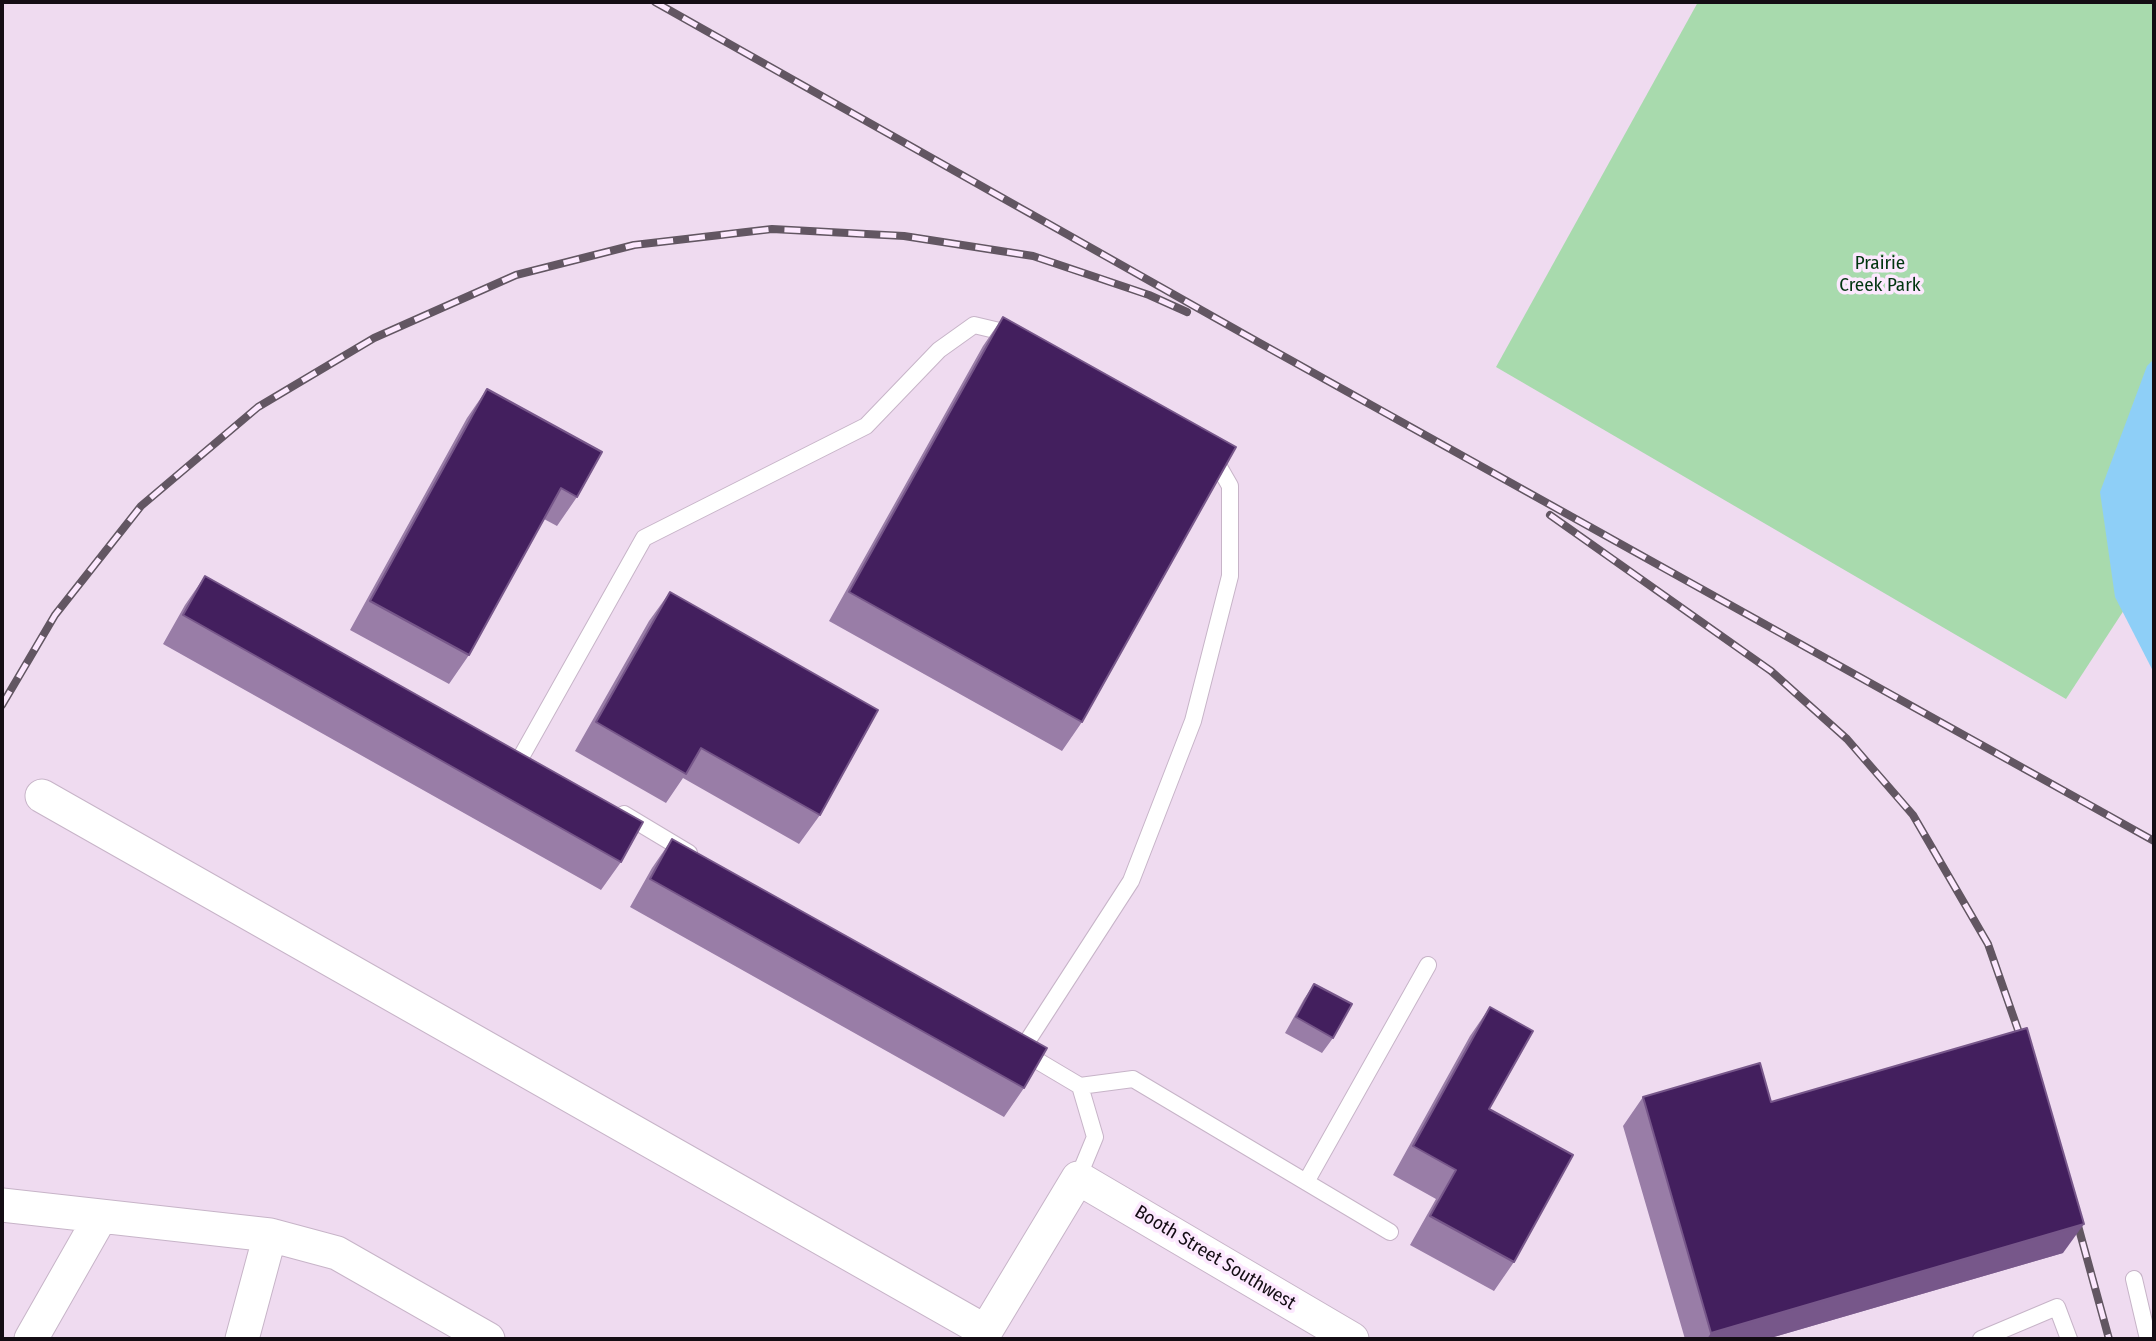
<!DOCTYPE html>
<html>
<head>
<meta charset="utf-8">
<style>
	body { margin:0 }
	#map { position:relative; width:2156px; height:1341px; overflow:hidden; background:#efdbf0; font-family:"Fira Sans Condensed",sans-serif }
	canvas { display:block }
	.frame { position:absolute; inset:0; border:4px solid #140d14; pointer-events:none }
</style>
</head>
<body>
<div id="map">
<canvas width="2156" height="1341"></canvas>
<div class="frame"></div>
</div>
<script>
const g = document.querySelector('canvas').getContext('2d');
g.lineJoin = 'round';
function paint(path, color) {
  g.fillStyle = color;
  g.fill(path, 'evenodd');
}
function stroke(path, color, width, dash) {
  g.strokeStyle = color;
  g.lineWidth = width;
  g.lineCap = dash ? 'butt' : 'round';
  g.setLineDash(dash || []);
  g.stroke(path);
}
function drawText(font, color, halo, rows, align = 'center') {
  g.font = font + ' "Fira Sans Condensed",sans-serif';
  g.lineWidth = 7;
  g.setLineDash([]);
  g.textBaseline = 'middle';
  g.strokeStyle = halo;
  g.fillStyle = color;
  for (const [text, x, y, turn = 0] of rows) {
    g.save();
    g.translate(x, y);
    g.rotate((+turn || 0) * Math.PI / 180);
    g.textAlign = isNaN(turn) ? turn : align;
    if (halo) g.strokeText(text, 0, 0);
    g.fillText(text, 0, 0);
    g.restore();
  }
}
const green = new Path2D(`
	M1698,2h456v562l-88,135 -570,-332z`);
const water = new Path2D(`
	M2154,359v314l-39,-76 -15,-105 47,-126z`);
const lane = new Path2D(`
	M521,757l123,-219 222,-112 73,-76 35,-25 38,9
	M624,814l65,39
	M1021,1051l110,-170 62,-160 37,-145v-90l-19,-33
	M1021,1051l59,35 15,51 -17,41
	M1080,1086l53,-7 173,103 122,-217
	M1306,1182l84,50
	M2134,1279l14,60
	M1981,1339l76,-32 12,32`);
const street = new Path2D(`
	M42,796l943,535
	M2,1205l268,30 67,18 151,86
	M31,1339l70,-123
	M242,1339l28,-104
	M981,1339l97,-161 274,161`);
const rail = new Path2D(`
	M655,2l603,340 896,499
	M1550,515l221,156 76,68 66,76 75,129 36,103
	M2,705l53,-90 86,-109 117,-99 116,-69 142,-63 118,-30 138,-16 132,7 129,20 116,39 38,17
	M2074,1211l35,128`);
const wall = new Path2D(`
	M1003,317l79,405 -20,29 -233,-130 154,-275z
	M487,389l90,108 -20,29 -13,-7 -75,136 -20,29 -99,-54 117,-212z
	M205,576l416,286 -20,28 -438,-246 22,-39z
	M670,592l150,223 -21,29 -116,-66 -17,25 -91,-52 74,-130z
	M672,839l352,249 -20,29 -374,-210 22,-39z
	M1314,984l19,54 -11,15 -37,-20 19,-34z
	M1490,1007l-1,102 25,153 -20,29 -84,-46 26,-46 -43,-24 77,-139z
	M1643,1097l128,5 292,151 -296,86h-82l-62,-213z`);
const shadedWall = new Path2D(`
	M2084,1224l-21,29 -296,86h-60l4,-6z`);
const building = new Path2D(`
	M1003,317l233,130 -154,275 -233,-130z
	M487,389l115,63 -25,45 -16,-9 -92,167 -99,-54z
	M205,576l438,246 -22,40 -438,-247z
	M670,592l208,118 -58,105 -119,-67 -15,26 -90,-52z
	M672,839l375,209 -23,40 -374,-209z
	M1314,984l38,20 -19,34 -37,-21z
	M1490,1007l43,24 -44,78 84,46 -59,107 -84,-46 26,-46 -43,-24z
	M2027,1028l57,196 -373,109 -68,-236 117,-34 11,39z`);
const parkNames = [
	["Prairie",1880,264],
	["Creek Park",1880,286]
];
const streetNames = [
	["Booth Street Southwest",1215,1258,31]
];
paint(green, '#a8daad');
paint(water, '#8ecff7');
stroke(lane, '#c7b4c8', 18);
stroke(street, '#c7b4c8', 35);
stroke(lane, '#fff', 16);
stroke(street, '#fff', 33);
stroke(rail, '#625662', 8);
stroke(rail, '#fce8fe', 5, [16]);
paint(wall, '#997da7');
paint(shadedWall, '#77578a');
paint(building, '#431f5e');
stroke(building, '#77578a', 2);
drawText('19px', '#00350f', '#fce8fe', parkNames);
drawText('19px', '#140d14', '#fce8fe', streetNames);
</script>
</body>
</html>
